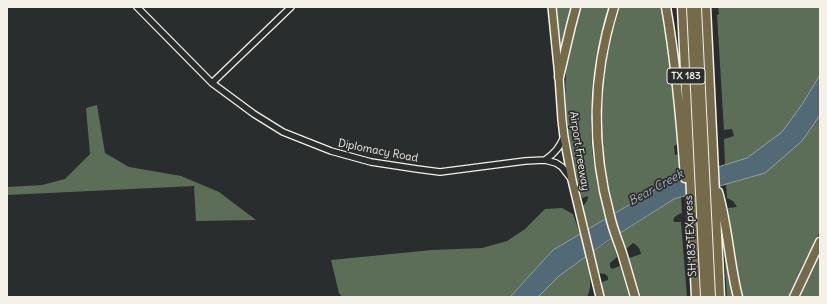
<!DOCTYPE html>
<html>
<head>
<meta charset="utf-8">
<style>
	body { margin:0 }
	#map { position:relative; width:827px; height:304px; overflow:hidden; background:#2a2d2e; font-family:Delius,sans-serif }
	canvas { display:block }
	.frame { position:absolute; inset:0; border:8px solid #f4f1e8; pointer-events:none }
</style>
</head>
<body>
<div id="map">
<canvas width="827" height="304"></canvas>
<div class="frame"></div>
</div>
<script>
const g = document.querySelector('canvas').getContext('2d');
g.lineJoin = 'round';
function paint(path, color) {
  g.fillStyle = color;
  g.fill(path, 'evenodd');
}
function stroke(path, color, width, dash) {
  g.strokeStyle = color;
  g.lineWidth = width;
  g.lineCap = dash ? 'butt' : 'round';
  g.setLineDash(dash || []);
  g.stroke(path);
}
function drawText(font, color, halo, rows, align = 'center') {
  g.font = font + ' Delius,sans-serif';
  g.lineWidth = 3.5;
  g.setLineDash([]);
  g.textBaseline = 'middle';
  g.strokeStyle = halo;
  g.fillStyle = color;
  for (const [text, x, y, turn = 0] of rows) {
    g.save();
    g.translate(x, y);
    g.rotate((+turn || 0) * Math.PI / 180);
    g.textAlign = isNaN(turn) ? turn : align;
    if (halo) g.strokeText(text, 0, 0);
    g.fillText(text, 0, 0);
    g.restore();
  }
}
const green = new Path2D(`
	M556,7h16l-7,28 -3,18h-2z
	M579,7h30c-18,54 -23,114 -13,170 2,14 6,28 9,42l-16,10 -6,-23 4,-5 1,-4v-1l-6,2c-11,-42 -19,-84 -16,-128 1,-21 8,-42 13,-63z
	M620,7h43l13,98 2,39 -4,2 1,9 4,-1 1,25 -14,4 -51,30c-4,-15 -7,-30 -10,-45 -8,-54 -2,-109 15,-161z
	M718,7h102v225l-17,33 -14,32h-48l-4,-20 -9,-69 9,-1 -4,-6 -6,-3 -1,-14 13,-3 2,-21 -16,5 -1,-26 10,-3 -2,-7 -8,1 -7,-115 2,-1z
	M97,105l8,48 24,14 52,9 38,16 37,28 -60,1 -2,-35 -187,9v-8l35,-2 23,-6 25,-25 -4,-46z
	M681,197l1,16c-5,2 -10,4 -8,9h7l6,75h-46l-12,-39 12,-4c-1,-6 -3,-8 -8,-11l-7,6 -5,-16 53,-34z
	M562,208l11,6 7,20 -27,16 -43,47h-168l-3,-4 -8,-33 101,-10 50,-2 25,-7 18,-12 20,-20z
	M612,239l5,18 -7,6v4l2,2 8,-3 9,31h-25l-2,-10v-5l6,-2v-3l-3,-3 -6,-1 -5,-22z
	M725,247l4,32 4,18h-6l-3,-48z
	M820,254v43h-20l9,-21z
	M585,257c3,13 9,27 2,40h-49l21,-21z`);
const water = new Path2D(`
	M820,75v40l-18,26 -37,32 -91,26 -68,43 -47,34 -21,21h-28l43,-47 74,-44 39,-23 81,-25 35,-26 21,-29z`);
const minor = new Path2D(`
	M137,7l75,76 19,14 23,17 29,18 48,19 40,11 46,7 23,3 85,-11 20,-1 11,3 6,4 10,13
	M212,83l79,-76
	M545,160c10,-7 14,-12 19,-23`);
const major = new Path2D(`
	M552,7l7,70 3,43 2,17 8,43 28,117`);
const highway = new Path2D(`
	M614,7c-22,70 -23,139 -4,209 3,14 9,27 13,40 4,14 8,27 12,41
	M666,7c10,56 15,114 19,171
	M682,7l14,290
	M691,7l14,290
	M697,7l14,290
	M706,7l14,290
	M559,77l12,-51 5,-19
	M718,192c10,34 11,70 20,105
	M794,297l26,-55`);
const shields = [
	[686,76,38]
];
const shieldNames = [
	["TX 183",686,76]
];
const streetNames = [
	["Diplomacy Road",378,151,11],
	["Airport Freeway",579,151,81],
	["SH 183 TEXpress",691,236,-93]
];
const waterNames = [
	["Bear Creek",656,188,-29]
];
paint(green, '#5c6e57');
paint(water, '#526a76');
stroke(water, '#93a0a4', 1);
stroke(minor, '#f4f1e8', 8);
stroke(major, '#f4f1e8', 10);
stroke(highway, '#f4f1e8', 11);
stroke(minor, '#2a2d2e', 5.5);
stroke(major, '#756b4b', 7);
stroke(highway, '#756b4b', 8);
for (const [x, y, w] of shields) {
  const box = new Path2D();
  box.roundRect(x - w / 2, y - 8, w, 16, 3);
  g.fillStyle = '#2a2d2e';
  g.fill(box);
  stroke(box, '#f4f1e8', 1);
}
drawText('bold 10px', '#f4f1e8', null, shieldNames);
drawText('11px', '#f4f1e8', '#2a2d2e', streetNames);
drawText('italic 12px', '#abb4b5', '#2a2d2e', waterNames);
</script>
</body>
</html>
